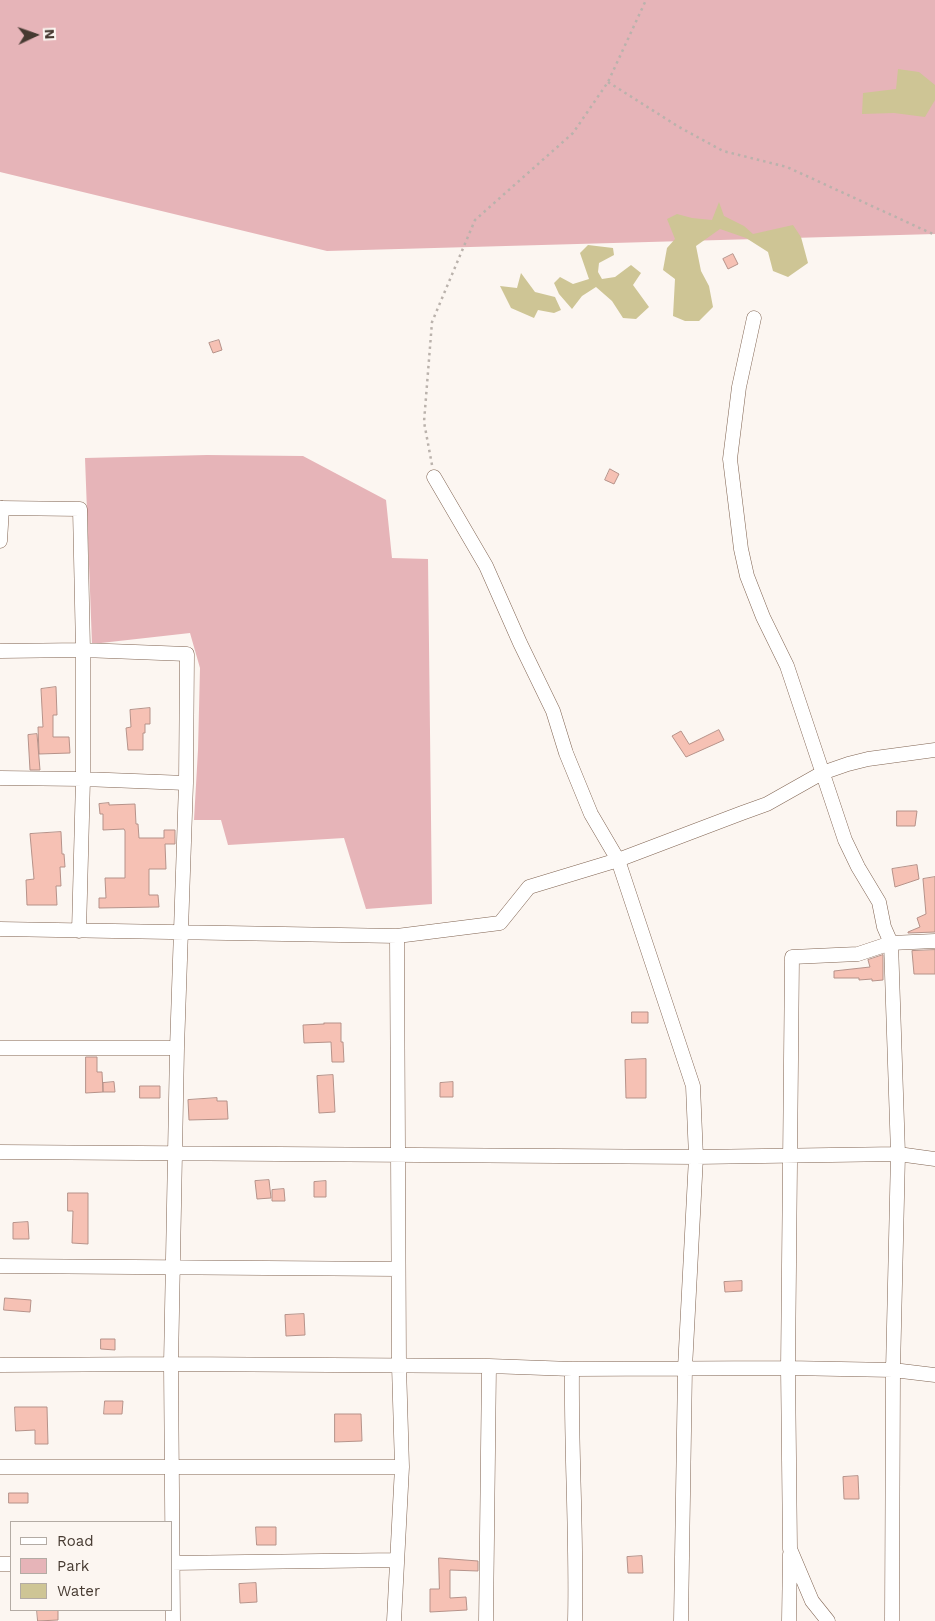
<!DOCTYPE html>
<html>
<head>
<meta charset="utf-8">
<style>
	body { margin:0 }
	#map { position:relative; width:935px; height:1621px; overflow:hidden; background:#fcf6f1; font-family:"Work Sans",sans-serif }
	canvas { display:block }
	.legend { position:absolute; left:10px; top:1521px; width:162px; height:90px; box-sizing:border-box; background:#fcf6f1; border:1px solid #b3aba4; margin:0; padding:6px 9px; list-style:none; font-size:15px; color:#463a31 }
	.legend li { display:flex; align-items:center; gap:10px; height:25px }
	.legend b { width:25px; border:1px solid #b3aba4 }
	.north { position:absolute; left:10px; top:10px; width:50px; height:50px; -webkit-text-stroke:4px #fcf6f1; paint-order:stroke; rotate:87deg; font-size:14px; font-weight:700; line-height:20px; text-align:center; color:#463a31 }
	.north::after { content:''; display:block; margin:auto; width:18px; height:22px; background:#463a31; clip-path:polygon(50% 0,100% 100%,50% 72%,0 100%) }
</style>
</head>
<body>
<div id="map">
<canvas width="935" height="1621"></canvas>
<ul class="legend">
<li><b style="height:6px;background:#fff"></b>Road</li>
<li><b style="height:14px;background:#e6b4b8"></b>Park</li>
<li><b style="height:14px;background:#cec595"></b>Water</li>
</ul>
<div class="north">N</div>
</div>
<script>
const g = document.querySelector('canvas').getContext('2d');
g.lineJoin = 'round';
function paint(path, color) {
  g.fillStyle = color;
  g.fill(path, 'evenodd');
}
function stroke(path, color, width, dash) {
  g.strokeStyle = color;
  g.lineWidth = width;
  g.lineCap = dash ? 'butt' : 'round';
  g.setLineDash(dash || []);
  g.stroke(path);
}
const green = new Path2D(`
	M0,0h935v234l-608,17 -327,-79z
	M207,455l96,1 83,44 6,58 36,1 4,345 -66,5 -22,-71 -116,7 -7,-25h-27l4,-70 2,-82 -10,-35 -98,11 -7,-186z`);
const water = new Path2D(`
	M898,69l21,3 16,13v15l-10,17 -31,-4 -32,1 1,-21 33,-4z
	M719,202l5,14 20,10 9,8 40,-9 8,12 7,26 -20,14 -15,-6 -5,-19 -22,-14 -26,-9 -24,17 5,25 8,15 4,21 -14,14h-14l-12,-5 2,-37 -12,-9 4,-22 8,-9 -8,-20 10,-5 15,4 20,2z
	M588,245l25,3 1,7 -15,8 -1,9 4,7 13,-2 16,-12 10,8 -8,12 16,22 -13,12 -13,-1 -11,-17 -16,-14 -14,9 -10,13 -13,-15 -5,-11 6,-6 13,7 16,-5 -9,-26z
	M521,273l14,19 20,5 6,13 -7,3 -16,-3 -4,8 -23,-10 -11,-22 17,2z`);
const building = new Path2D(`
	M733,254l5,10 -10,5 -5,-10z
	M219,340l3,10 -9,3 -4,-10z
	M610,469l9,5 -5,10 -9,-4z
	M56,687l1,28h-4v22h16l1,16 -31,1 -1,-27h5l-2,-38z
	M150,708v16h-5v9h-2v17h-15l-2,-22 5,-1 -1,-17z
	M719,730l5,10 -38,17 -14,-21 9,-5 8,13z
	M37,734l3,36h-10l-2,-35z
	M109,803v2l26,-1 1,20h2l1,14h25v-8h11v14h-10l1,25h-17v26h9l1,12 -60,1v-10h7l-1,-20h20v-47l-1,-2 -21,1v-16h-3l-1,-10z
	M897,811h20l-2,15h-18z
	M61,832l1,22h2l1,13h-5l1,19h-5l1,19h-30l-1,-25 8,-1 -4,-45z
	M917,865l2,14 -24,8 -3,-18z
	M935,877v55l-27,1v-1l12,-5 -3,-9 9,-4 -3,-35z
	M935,950v24h-21l-2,-23z
	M883,955v25l-11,1v-2l-13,1v-2h-25v-7l36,-4 -2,-7z
	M632,1012h16v11h-16z
	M324,1023h17v19h2l1,20h-12l-1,-20 -27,1 -1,-18 21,-1z
	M86,1057h11v15h5l1,20 -17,1z
	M646,1059v39h-20l-1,-38z
	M333,1075l2,37 -16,1 -2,-37z
	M114,1082l1,10h-12v-9z
	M453,1082v15h-13v-14z
	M140,1086h20v12h-20z
	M217,1098v3h10l1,18 -39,1 -1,-20z
	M269,1180l2,18 -14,1 -2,-18z
	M326,1181v16h-12v-15z
	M284,1189l1,12h-13v-11z
	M68,1193h20v51l-16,-1 1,-32h-5z
	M28,1222l1,17h-16v-16z
	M742,1281v10l-17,1 -1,-10z
	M5,1298l26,2 -1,12 -26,-2z
	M304,1314l1,21 -19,1 -1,-21z
	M101,1339h14v11l-14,-1z
	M105,1401h18l-1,13h-18z
	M15,1407h32l1,37h-13v-14l-19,1z
	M335,1414h26l1,27 -27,1z
	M858,1476l1,23h-15l-1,-22z
	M9,1493h19v10h-19z
	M256,1527h20v18h-19z
	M642,1556l1,17h-15l-1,-16z
	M439,1558l39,3v10l-28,-1v28l16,-1 1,13 -37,2v-23h9z
	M256,1583l1,19 -17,1 -1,-19z
	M37,1610h21v10l-20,1z`);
const path = new Path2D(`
	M608,82l71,45 44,24 64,16 148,68
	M432,465l-8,-43 8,-100 43,-102 98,-87 35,-51 38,-82`);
const minor = new Path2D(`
	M754,318l-15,69 -9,72 11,90 6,27 16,41 24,49 58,174 13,27 21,35 5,25 7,16 7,211 -5,216 -1,251
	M434,477l52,89 34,77 33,68 13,42 25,61 27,46 75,226 3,71 -11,211 -4,253
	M0,508l80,1 3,141v129l-4,152
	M0,541l2,-33
	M0,651l83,-1 104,4 -1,129 -9,265 -6,316 2,257
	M0,778l83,1 103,4
	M0,929l397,7 103,-13 29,-36 89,-27 124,-47 25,-9 55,-31 26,-9 20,-5 67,-9
	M0,1048h177
	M0,1152l696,5 202,-3 37,5
	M0,1266l398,3
	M0,1365l171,-1 318,2 83,3 216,-1 105,2 42,5
	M572,1369c-1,84 5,168 3,252
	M0,1467h402
	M171,1563l226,-3
	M0,1564h11
	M394,1621l8,-154 -3,-101 -2,-430
	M486,1621l3,-255
	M789,1621l1,-67
	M828,1621l-16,-20 -22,-52 -2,-181 4,-411 66,-3 33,-11 44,-2`);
paint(green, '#e6b4b8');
paint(water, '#cec595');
paint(building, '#f6c1b4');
stroke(building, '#b69289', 1);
stroke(minor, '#806452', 15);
stroke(path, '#bab2ac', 2.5, [2.5, 4]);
stroke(minor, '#fff', 14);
</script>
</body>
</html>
